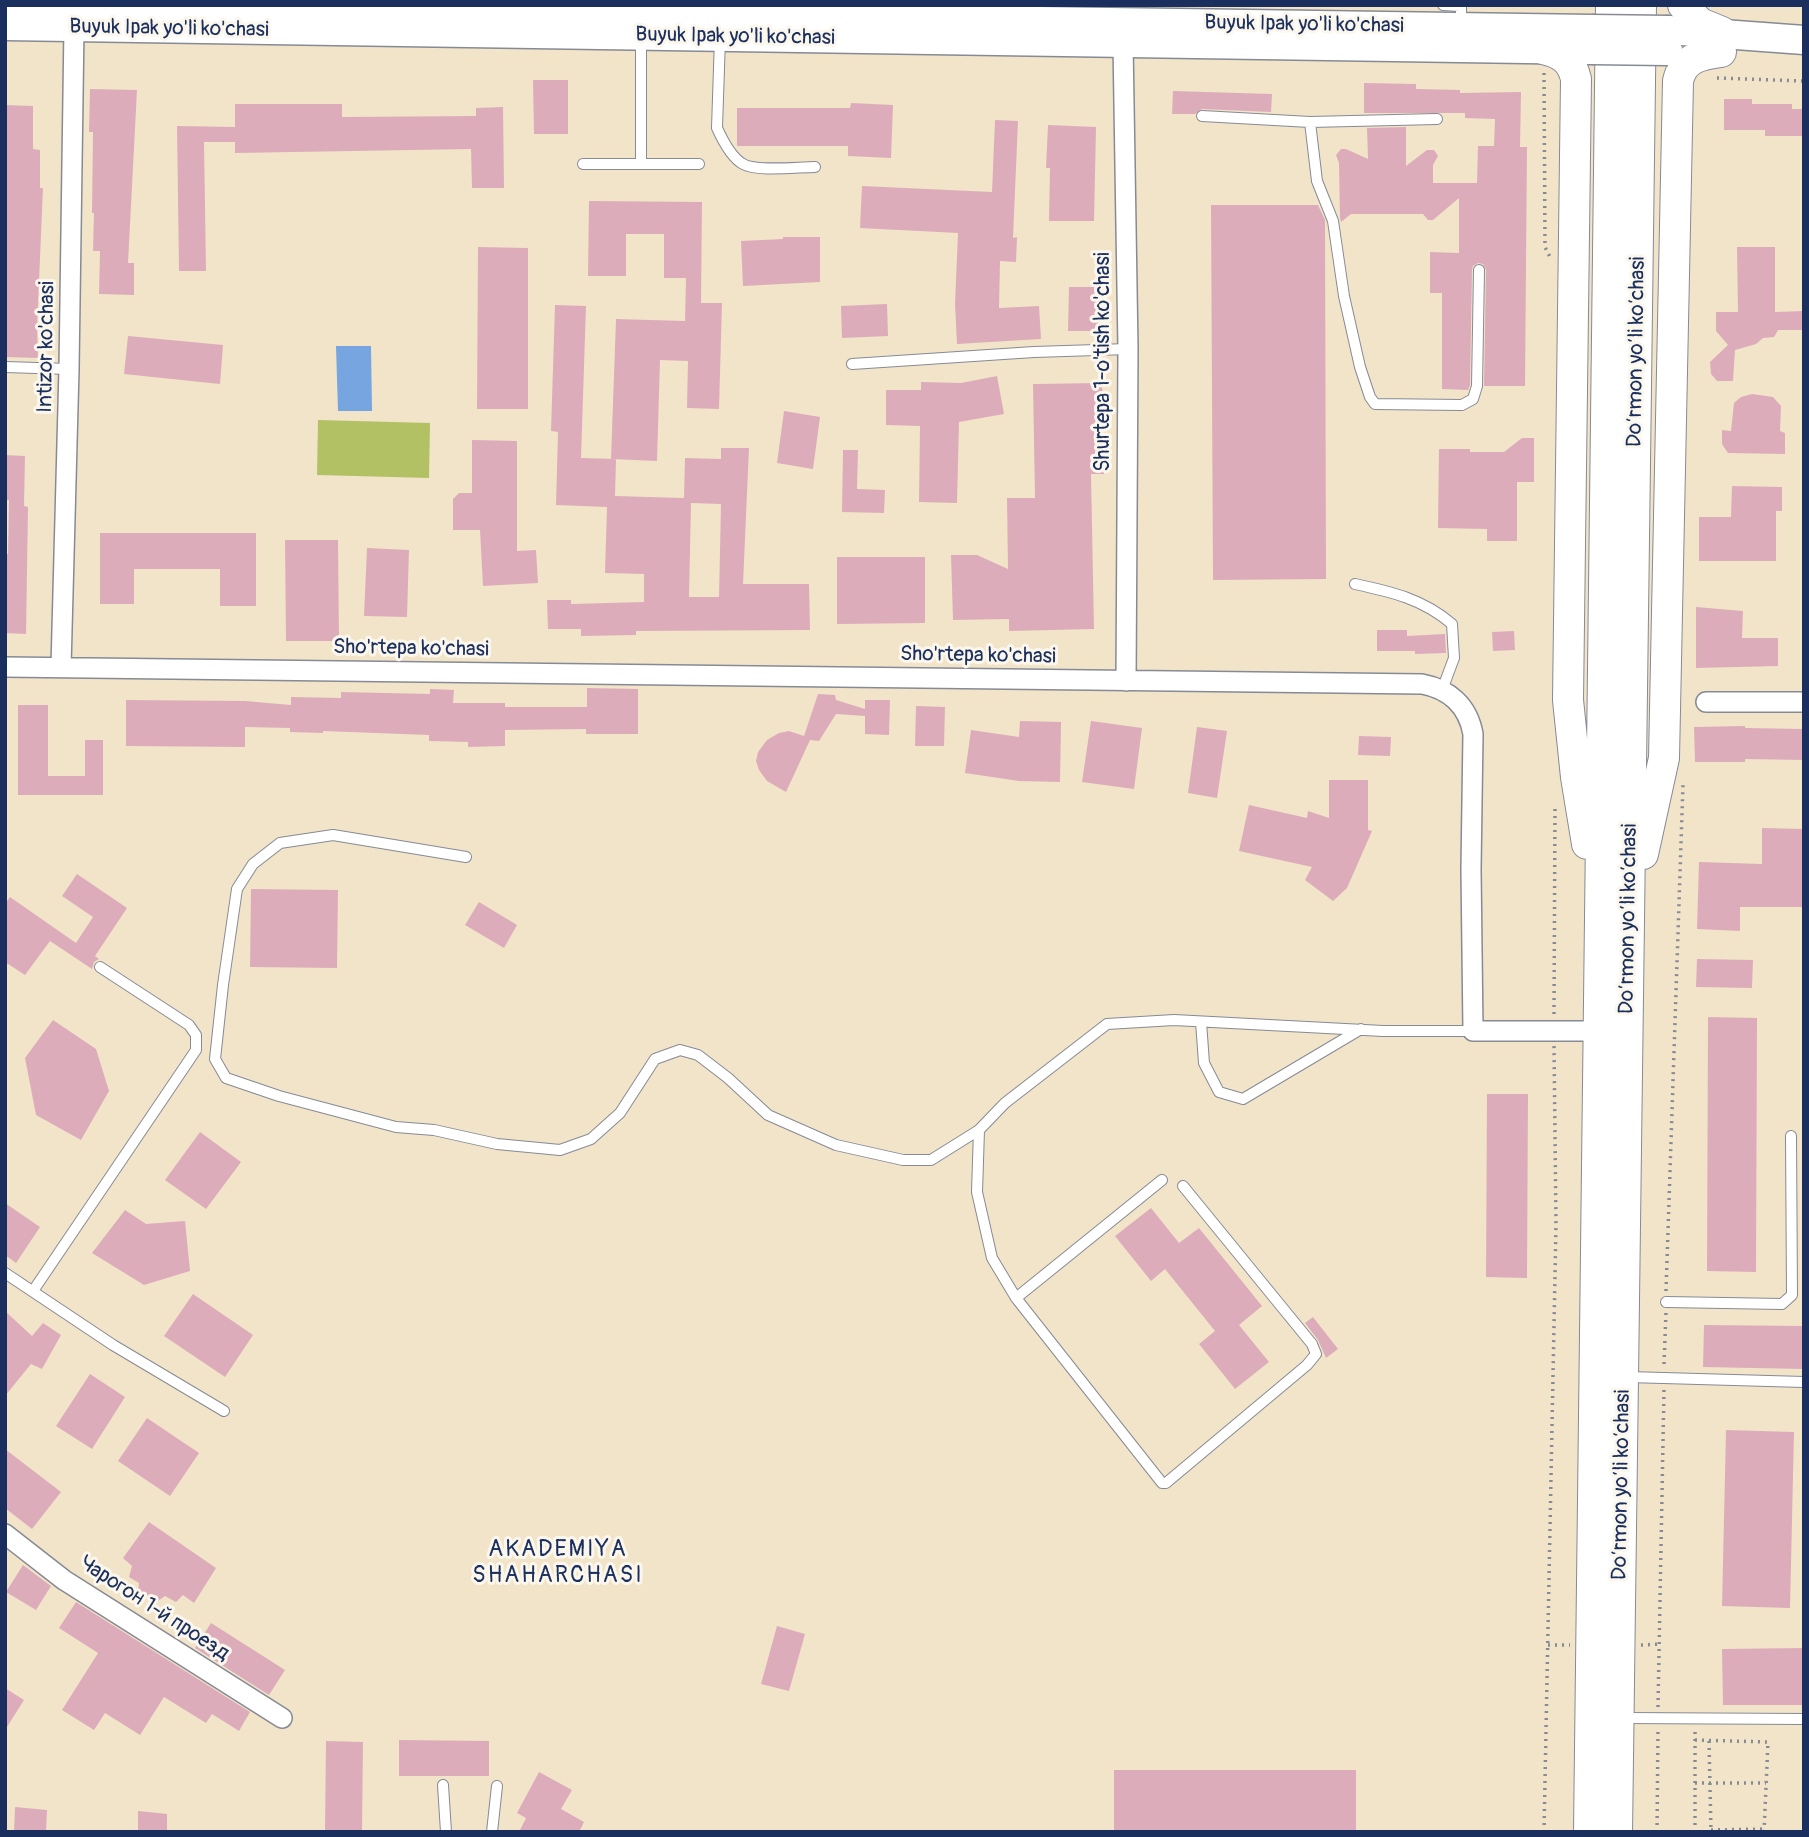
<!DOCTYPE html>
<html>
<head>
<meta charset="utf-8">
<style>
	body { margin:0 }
	#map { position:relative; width:1809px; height:1837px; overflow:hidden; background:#f2e4c9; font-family:Pangolin,sans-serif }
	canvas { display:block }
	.frame { position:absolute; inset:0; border:7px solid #1b2f5e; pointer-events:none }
</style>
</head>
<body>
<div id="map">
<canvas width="1809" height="1837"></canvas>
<div class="frame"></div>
</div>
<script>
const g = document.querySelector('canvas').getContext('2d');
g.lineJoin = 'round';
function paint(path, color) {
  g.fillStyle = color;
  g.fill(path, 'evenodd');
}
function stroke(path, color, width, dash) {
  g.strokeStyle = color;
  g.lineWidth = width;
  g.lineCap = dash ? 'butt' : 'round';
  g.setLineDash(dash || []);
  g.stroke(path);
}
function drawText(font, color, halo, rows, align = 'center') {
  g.font = font + ' Pangolin,sans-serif';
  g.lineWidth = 6;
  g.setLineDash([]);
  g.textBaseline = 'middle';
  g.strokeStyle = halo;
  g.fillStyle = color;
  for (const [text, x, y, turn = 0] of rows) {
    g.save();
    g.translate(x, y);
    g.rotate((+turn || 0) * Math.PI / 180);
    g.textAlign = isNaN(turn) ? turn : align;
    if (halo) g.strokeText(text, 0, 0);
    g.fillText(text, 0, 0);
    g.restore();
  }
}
const green = new Path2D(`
	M318,420l112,3 -1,55 -112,-3z`);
const water = new Path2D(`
	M336,346h35l1,65h-34z`);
const building = new Path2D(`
	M533,80h35v54h-34z
	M1364,83l52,1v5l44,1v3l61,-1 -1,55h7l-2,239h-41l2,-116 -3,-6 -5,-1 -5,3 -1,4 -2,115 -2,5 -26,-1v-96h-12v-41l29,1v-55l-26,22h-5l-5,-6h-72l-10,8 -1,-4 -1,-55 -3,-8 5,-6h5l22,10 -1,-31 39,-1v39l21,-16h7l4,6 -5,9v18h44l1,-37h16l1,-27 -30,-1v-5h-101z
	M90,89l47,1 -9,173h6v32l-35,-1 1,-43h-7l1,-38h-2l1,-81h-4z
	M1173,91l99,3 -1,18 -69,-3 -7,5h-23z
	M1724,99h28v5h40v5h12v27h-39v-6h-41z
	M851,103l42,2 -2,53 -43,-2v-10h-111v-38h113z
	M235,104h107v13l134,-1v-8l27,-1 1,81h-32l-1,-39 -236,4v-11h-31l2,129h-27l-2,-145 58,1z
	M5,105l28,1v43l7,1v38h3l-6,140 1,30 -33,-1z
	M995,120l23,1 -5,117 4,-1 -1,25 -16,-1 -1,47 40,-2 2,33 -84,5 -2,-40 3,-71 -98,-5 2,-42 130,6z
	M1048,125l48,2 -2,94h-45l1,-53h-4z
	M589,201l113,1 -1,101h21l-3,106 -32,-1 1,-47 -28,-1 -3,101 -46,-2 5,-140 69,2 1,-43h-22v-44h-38v42h-38z
	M1211,205h107l7,15 1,359 -113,1z
	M783,237h37v45l-77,4 -2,-45 42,-2z
	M478,247l50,1v161h-51z
	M1737,247h38v65l29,-1v19h-26l-4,7 -11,1 -7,6 -21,6 -2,31h-16l-6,-7 -1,-12 18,-17 -12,-14v-19h22z
	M1069,287h30v44h-31z
	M887,304l1,32 -46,2 -1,-32z
	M555,305l31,1 -5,152 35,1 -1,37 69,2 1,-40 36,1v-11h28l-6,136h66l1,46 -174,1v4l-55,1v-7h-33l-1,-29h24v4l73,-2v-28l-39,-1 2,-66 -51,-2 2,-73 -7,-1zM691,503l30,1 -2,93h-30z
	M128,336l95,9 -3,39 -96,-10z
	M997,376l7,38 -45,8 -2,81 -38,-1 1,-76 -34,-1v-35h35v-8l40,1z
	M1102,383l2,91h-13l3,155 -85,2v-12l-56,1 -2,-65h26l31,14 -1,-71h28l-2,-114z
	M1752,394l21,3 8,9 -1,25 5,2v21l-57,-1 -6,-9v-14l9,1 3,-28 7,-6z
	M784,411l36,6 -7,52 -36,-6z
	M1522,438h12v44h-17v59h-30v-12l-49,-1 1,-79h31v3h34z
	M472,440l45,1v110l19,-1 2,33 -55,3 -3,-56h-27v-31l6,-6h13z
	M843,450h15l-1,39 28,1 -1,23 -42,-1z
	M5,455l20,1 -1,50 4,1 -2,127 -21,-1v-79h3l1,-54h-4z
	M1732,486l50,1v24h-6v50h-77v-44h32z
	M100,533h156v73h-36v-37h-86v35h-34z
	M285,540h53l1,101h-53z
	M367,548l42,2 -2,67 -43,-1z
	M837,557h88v66l-88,1z
	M1696,607l47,4 -1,27h36v28l-82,2z
	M1377,630h30v6l38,-2 1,19 -31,1v-3h-38z
	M1514,631l1,19 -22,1 -1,-19z
	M587,688l51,1v45h-52v-5l-81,1v16l-37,1v-5l-39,-1v-6l-106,-4v2l-33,-1v-4l-45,-1v20l-119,-1v-46l119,1 46,4v-8l50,1v-6l89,2v-5l24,1 -1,13h52v4h82z
	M818,694l17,1 1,5 29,9v-9h25l-1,35 -24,-1v-18l-29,-2 -17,27 -9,-1 -24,52 -19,-11 -8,-11 -3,-9 2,-9 9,-12 12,-7 10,-2 15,5z
	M18,705h30v71h37v-36h18v55h-85z
	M916,706l29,1 -1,39h-29z
	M1020,721l41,1 -1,60 -41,-1 -54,-8 6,-43 48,7z
	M1091,721l51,7 -8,61 -52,-7z
	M1745,726v2l59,1v31l-59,-1v3h-50l-1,-35z
	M1197,727l30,4 -10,67 -29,-5z
	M1359,736l32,1 -1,19 -32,-1z
	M1329,780h39v50l4,1 -25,57 -14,13 -28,-21 7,-13 -73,-16 10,-46 58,13 1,-7 21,7z
	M1762,828l42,1v78h-64v24l-43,-2 2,-67 63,2z
	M77,874l50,34 -32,48 4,3 -5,3 -2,7 -42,-28 -25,34 -20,-13v-58l5,-7 66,46 17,-26 -31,-21z
	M251,889l87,1 -1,78 -87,-1z
	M479,902l38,23 -13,23 -39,-23z
	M1697,959l56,1 -1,28 -56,-1z
	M1708,1017l49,1 -1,254 -49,-1z
	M53,1020l43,29 13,42 -28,49 -45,-25 -11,-57z
	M1487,1094h41l-1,184 -41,-1z
	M200,1132l41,30 -35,47 -41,-29z
	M5,1203l35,24 -24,36 -11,-8z
	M1151,1208l28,35 20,-15 63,78 -23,19 30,37 -34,27 -36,-45 16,-13 -50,-62 -14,12 -36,-45z
	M125,1210l21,14 39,-3 5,50 -46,14 -52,-32z
	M193,1294l60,41 -28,42 -61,-41z
	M5,1311l27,25 11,-13 18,12 -19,34 -11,-5 -26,32z
	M1313,1317l25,32 -12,9 -8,-18 -13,-17z
	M1704,1325l100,1v43l-101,-2z
	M90,1374l35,23 -33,52 -36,-23z
	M147,1418l52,35 -29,43 -52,-35z
	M1726,1430l68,2 -4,176 -68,-2z
	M5,1449l56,43 -29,37 -27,-21z
	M149,1522l67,46 -22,35 -11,-8 -7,7 -11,-6 -7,5 -20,-10 1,-8 -10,-6 3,-11 -9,-8z
	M23,1565l28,21 -15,24 -30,-18z
	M76,1602l174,110 -11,19 -27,-17 -6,9 -42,-26 -24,38 -35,-22 -11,17 -32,-20 36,-57 -39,-25z
	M211,1623l74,47 -16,25 -74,-47z
	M777,1626l28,8 -16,57 -28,-7z
	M1804,1648v57h-81l-1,-56z
	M5,1688l19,12 -19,30z
	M399,1740l90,1v35h-90z
	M326,1741l37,1 -1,90h-37z
	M1114,1770h242v62h-242z
	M539,1772l33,18 -11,19 23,13 -5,10h-60l7,-14 -9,-5z
	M15,1807l32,3 -1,22h-32z
	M138,1811l29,3v18h-29z`);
const path = new Path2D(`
	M1544,73l1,174 5,10
	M1717,78l87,3
	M1554,1014l1,-209
	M1666,1291l17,-507
	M1664,1364l2,-52
	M1548,1645h22
	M1641,1645l19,-1
	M1658,1707l6,-318
	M1695,1740l73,2 -4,90
	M1709,1741l2,91
	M1695,1783h71
	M1711,1830l53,-1
	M1544,1832l12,-607 -2,-179
	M1657,1832l1,-103
	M1695,1832v-103`);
const service = new Path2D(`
	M1443,5l17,1
	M1461,23v-18
	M720,38l-3,90c5,11 15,30 26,36 13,8 55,3 72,3
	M1202,116l108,6 127,-3
	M1310,122l7,59 16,40 11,75 16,71 10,30 5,7 87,1 11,-6 4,-13 2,-116
	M583,164h58v-128
	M641,164h58
	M852,364l182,-12 94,-3
	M5,367l64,2
	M1355,584c37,8 68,15 97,40l2,34 -12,32
	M466,857l-133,-22 -53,8 -27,21 -16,25 -14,96 -8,74 11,19 53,18 117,31 38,3 63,14 63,6 31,-11 29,-26 35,-54 25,-9 18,5 30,23 40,37 68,30 67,15h28l48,-30
	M1201,1022l3,41 15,29 24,7 118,-70
	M1183,1186l129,158 4,10 -9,11 -141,118h-4l-146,-185 -24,-40 -15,-66 2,-62 26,-27 102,-79 67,-4 209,11h90
	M5,1273l108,72 111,66
	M33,1291l163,-241v-15l-7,-10 -89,-58
	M1016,1298l146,-118
	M1666,1302l116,2 10,-9 -1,-159
	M1628,1377l176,5
	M1623,1718l181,1
	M443,1785l3,47
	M492,1832l5,-46`);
const minor = new Path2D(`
	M1123,43l5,306 -2,332
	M5,667l1417,17c27,5 46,22 51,50l-2,135 2,162h136
	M61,667l8,-298 5,-342
	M1706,702h98
	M5,1534l59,46 218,138`);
const secondary = new Path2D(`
	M5,6l1587,23
	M5,26l1587,24
	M1668,30l136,10`);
const primary = new Path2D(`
	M1683,5l17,18 22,9
	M1543,49c19,4 29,12 33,30l-8,621 8,77 11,67
	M1643,854l21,-96 14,-677c5,-23 22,-26 43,-29
	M1589,1832l22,-1827
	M1617,1832l24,-1827`);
const secondaryBridge = new Path2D(`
	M1592,29l76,1
	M1592,50l76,1`);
const streetNames = [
	["Buyuk Ipak yo'li ko'chasi",1304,25,1],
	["Buyuk Ipak yo'li ko'chasi",169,29,1],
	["Buyuk Ipak yo'li ko'chasi",735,37,1],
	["Intizor ko'chasi",47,347,-89],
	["Do‘rmon yo‘li ko‘chasi",1637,352,-89],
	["Shurtepa 1-o'tish ko'chasi",1104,362,-90],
	["Sho'rtepa ko'chasi",411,649,1],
	["Sho'rtepa ko'chasi",978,656,1],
	["Do‘rmon yo‘li ko‘chasi",1629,919,-89],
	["Do‘rmon yo‘li ko‘chasi",1622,1485,-89],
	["Чарогон 1-й проезд",154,1609,33]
];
const neighbourhoodNames = [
	["AKADEMIYA",558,1550],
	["SHAHARCHASI",558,1576]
];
paint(green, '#b2c164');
paint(water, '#76a5e0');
paint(building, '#ddacbb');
stroke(service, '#868a94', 12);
stroke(minor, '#868a94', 22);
stroke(secondary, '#868a94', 31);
stroke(primary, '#868a94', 32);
stroke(path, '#868a94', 3.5, [2, 5]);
stroke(service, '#fff', 10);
stroke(minor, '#fff', 19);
stroke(secondary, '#fff', 28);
stroke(primary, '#fff', 30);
stroke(secondaryBridge, '#868a94', 31, []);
stroke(secondaryBridge, '#fff', 28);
drawText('21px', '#1b2f5e', '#fbf7ec', streetNames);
g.letterSpacing = '2px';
drawText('23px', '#1b2f5e', '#fbf7ec', neighbourhoodNames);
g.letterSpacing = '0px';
</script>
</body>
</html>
